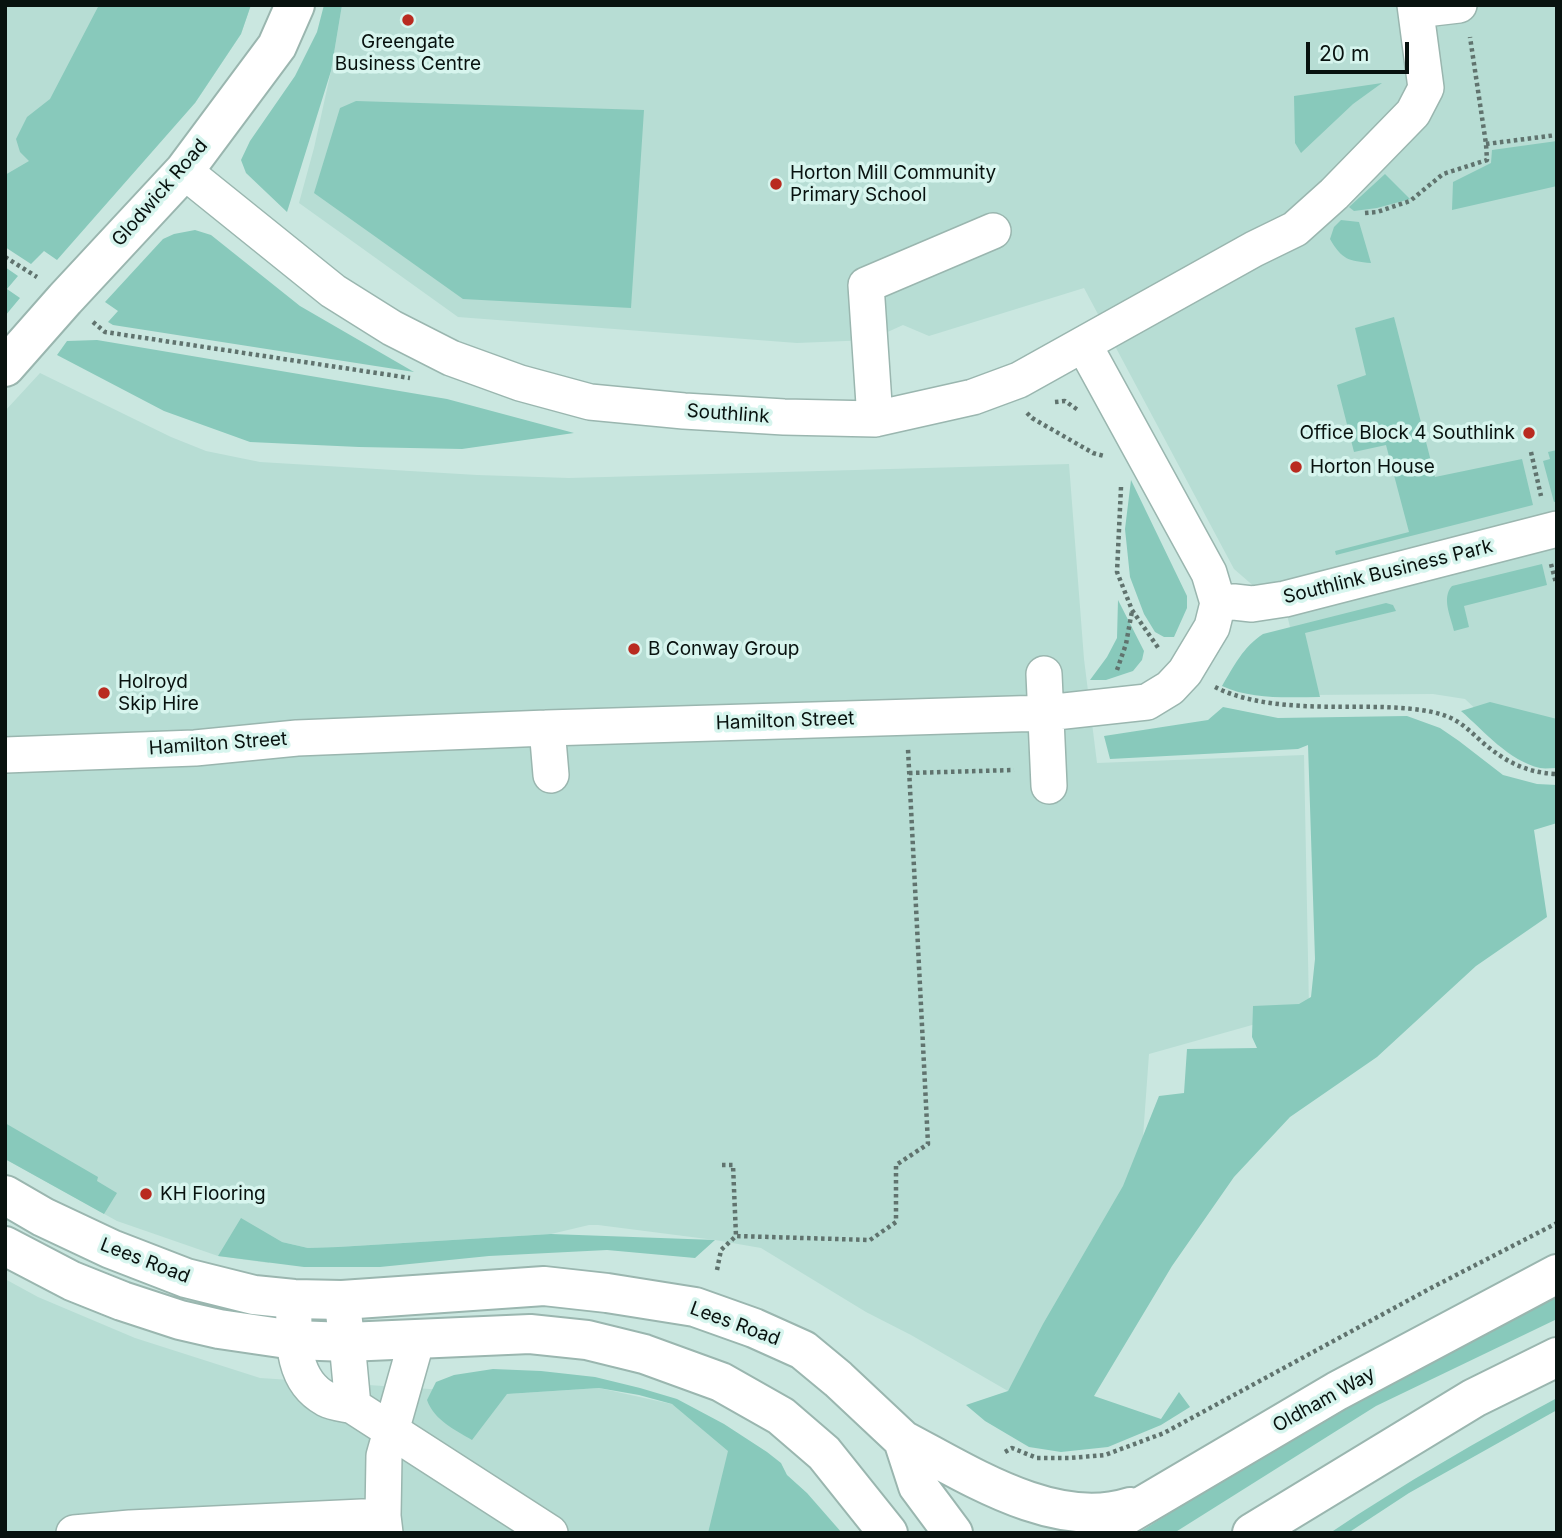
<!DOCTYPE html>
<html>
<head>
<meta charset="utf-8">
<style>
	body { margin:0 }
	#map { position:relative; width:1562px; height:1538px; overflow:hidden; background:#cae7e0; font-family:Inter,sans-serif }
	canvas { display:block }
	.frame { position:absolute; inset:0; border:7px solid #08120f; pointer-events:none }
	.scale { position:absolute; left:1306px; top:42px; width:103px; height:32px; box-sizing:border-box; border:4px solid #08120f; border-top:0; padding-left:9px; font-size:21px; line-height:24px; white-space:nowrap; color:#08120f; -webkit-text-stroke:5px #d7f5ee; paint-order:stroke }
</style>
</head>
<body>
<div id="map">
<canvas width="1562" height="1538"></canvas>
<div class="frame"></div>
<div class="scale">20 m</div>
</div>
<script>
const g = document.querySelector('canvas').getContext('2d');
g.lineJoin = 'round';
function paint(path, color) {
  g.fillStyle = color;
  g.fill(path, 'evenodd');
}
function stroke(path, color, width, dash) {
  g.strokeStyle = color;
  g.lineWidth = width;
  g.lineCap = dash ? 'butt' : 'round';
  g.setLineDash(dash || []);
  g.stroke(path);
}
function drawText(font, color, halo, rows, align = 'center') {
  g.font = font + ' Inter,sans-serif';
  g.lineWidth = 7;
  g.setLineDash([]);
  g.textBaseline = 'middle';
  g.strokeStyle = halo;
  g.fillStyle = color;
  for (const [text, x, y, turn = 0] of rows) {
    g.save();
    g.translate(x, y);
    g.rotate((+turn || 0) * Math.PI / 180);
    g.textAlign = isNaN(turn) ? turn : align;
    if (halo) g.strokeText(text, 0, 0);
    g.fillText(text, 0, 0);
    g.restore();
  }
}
const built = new Path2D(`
	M5,5h246l-10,29 -46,69 -190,106z
	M342,5h1215v752l-53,-21 -39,-37 -32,-5 -126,1 -20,-80 -53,-46 -150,-281 -155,48 -26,-11 -33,15 -73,3 -339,-26 -159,-114 15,-55 17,-77z
	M40,373l131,64 35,14 54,11 217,13 92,3 500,-14 15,195 13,104 207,-8 5,254 -160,45 -9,124 -132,213 -97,-56 -45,-23 -105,-64 -46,-8 -117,-15h-9l-38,9 -213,13 -30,1 -26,-6 -13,21 -51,-7 -101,-35 -112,-62v-748z
	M5,1279l33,18 97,41 125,40 247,16 92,-6 86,19 51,34 -27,92h-704z`);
const green = new Path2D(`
	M99,5h152l-10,29 -46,69 -138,157 -13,-9 -13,13 -26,-17v-72l24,-14 -9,-9 -4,-13 11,-22 23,-18z
	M324,5h18l-11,66 -44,141 -41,-39 -5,-13 9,-19 45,-65 22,-44z
	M1382,83l-29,21 -52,49 -6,-10 -1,-47z
	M356,101l288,9 -13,198 -168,-9 -149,-106 26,-85z
	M1557,141v45l-105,24 1,-28 38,-19 1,-13z
	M1385,174l25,25 -33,9 -23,3 -5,-4z
	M1341,220l18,2 12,41c-22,-2 -29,-3 -41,-24l4,-12z
	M195,230l16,5 89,71 114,66 -301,-47 -5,-3 10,-11 -13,-9 58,-63 11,-5z
	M5,267l13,9 -11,13 13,9 -15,18z
	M1394,317l41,160 87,-18 11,46 -197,50 -1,-4 74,-19 -23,-87 -32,7 -17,-67 29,-10 -11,-47z
	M97,340l350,59 127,34 -112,16 -103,-2 -109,-5 -86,-31 -107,-56 10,-14z
	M1557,450v51l-3,1 -11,-41 7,-2 -2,-7z
	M1131,480l56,116v12l-13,29h-10l-9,-5 -11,-18 -14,-37 -5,-48z
	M1542,564l5,21 -83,21 5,21 -15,4c-3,-14 -13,-33 -2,-45z
	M1118,600l26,51 -2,9 -9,11 -27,9h-16l17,-23 10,-19z
	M1386,603l7,2 3,6 -91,22 15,64c-32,0 -68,3 -98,-11 12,-20 21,-39 41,-52z
	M1490,702l67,17v49c-6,0 -12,1 -17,0 -31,-7 -56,-37 -79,-57z
	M1223,707l55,11 129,-2 33,12 19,13 44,34 34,9 20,1v38l-23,7 13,87 -71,49 -99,91 -87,60 -56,60 -62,89 -78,130 67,23 18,-27 11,15 -29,18 -53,22 -47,5 -32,-5 -44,-26 -19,-16 42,-14 35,-67 80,-138 36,-90 25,-3 3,-44 70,-1 -5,-11 1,-31 46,-2 12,-7 4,-38 -7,-214 -10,4 -188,10 -6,-23 104,-16z
	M5,1123l93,54 -1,4 20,12 -13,21 -99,-55z
	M241,1218l41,24 26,6 30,-1 213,-13 164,6 -20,18 -88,-8 -118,6 -109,11h-76l-86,-11z
	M1557,1296v23l-181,87 -202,127h-36c87,-55 176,-109 266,-159 51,-27 102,-52 153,-78z
	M493,1369l48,2 54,6 45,11 37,11 47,25 43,28 14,11 6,12 20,18 35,40h-134l20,-82 -56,-47 -33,-9 -40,-7 -92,6 -35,46c-17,-10 -38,-20 -45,-40l9,-18 18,-7z
	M1557,1398v12l-148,83 -61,40h-18c73,-49 149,-93 227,-135z`);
const path = new Path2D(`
	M1486,144l71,-9
	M1365,213l12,-1 33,-11 33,-27 44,-14 -1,-16 -16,-107
	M5,257l32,20
	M93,322l12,10 305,46
	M1055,402l10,-1 13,9
	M1027,413l5,5 61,35 11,3
	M1531,452l10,44
	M1121,487l-4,85 15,38 27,39
	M1551,564l5,19
	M1117,670l9,-26 6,-33
	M1215,687c47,24 116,19 168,20 21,1 44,2 63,9 14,5 24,15 35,25 23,20 45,32 76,33
	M909,773l105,-3
	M722,1165h11l3,71
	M717,1270l4,-20 15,-14 134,4 26,-18v-57l32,-21 -20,-395
	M1005,1452l7,-4 25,10h33l35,-3 59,-22 267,-145 126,-65`);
const minor = new Path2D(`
	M1416,10l43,-5
	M184,171l149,120 59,37 59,30 69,25 70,19 94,9 100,6 91,2 98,-22 46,-17 235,-131 41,-20 39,-35 79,-81 13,-25 -11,-83
	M875,419l-9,-134 127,-54
	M1218,603l16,-1 18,2 33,-5 272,-70
	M1044,674l5,112
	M547,728l4,47
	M5,755l190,-7 102,-10 250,-10 499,-15 101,-11 23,-14 15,-16 27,-45 6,-24 -9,-30 -125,-228
	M294,1299c0,35 -5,80 32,100 8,4 19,5 27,7l197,127
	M342,1300l5,42 6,64
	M74,1533l56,-5 253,-12
	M385,1533l-2,-17 1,-60 33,-117`);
const major = new Path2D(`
	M5,367l60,-68 119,-128 93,-125 18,-41
	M5,1195l38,22 68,32 75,29 68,17 40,4 48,1 202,-14 63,7 88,14 59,21 49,22 35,29 65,61 15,46 35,47
	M5,1246l67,35 50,20 58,19 39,9 75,11 53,2 183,-8 57,6 57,14 77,28 60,34 43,37 64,80
	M903,1440c65,34 151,91 227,67
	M1096,1533l241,-142 220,-117
	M1252,1533l222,-135 83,-41`);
const markers = [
	[408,20,7,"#b92b20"],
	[776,184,7,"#b92b20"],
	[1529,433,7,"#b92b20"],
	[1296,467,7,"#b92b20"],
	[634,649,7,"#b92b20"],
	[104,693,7,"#b92b20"],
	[146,1194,7,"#b92b20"]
];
const poiNames = [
	["Greengate",408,42,"center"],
	["Business Centre",408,64,"center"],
	["Horton Mill Community",790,173],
	["Primary School",790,195],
	["Office Block 4 Southlink",1515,433,"right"],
	["Horton House",1310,467],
	["B Conway Group",648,649],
	["Holroyd",118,682],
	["Skip Hire",118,704],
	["KH Flooring",160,1194]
];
const streetNames = [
	["Glodwick Road",160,193,-49],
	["Southlink",728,414,4],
	["Southlink Business Park",1388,572,-14],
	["Hamilton Street",785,721,-2],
	["Hamilton Street",218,744,-4],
	["Lees Road",145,1261,21],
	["Lees Road",735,1324,20],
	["Oldham Way",1324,1400,-29]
];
paint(built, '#b7ddd4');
paint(green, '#88c9bb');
stroke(minor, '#9ab6af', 38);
stroke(major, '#9ab6af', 42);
stroke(path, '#60736e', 4.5, [3.5, 3.5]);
stroke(minor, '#fff', 35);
stroke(major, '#fff', 38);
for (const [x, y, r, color] of markers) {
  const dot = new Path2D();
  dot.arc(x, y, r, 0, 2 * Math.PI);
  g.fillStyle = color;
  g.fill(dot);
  stroke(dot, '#d7f5ee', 2.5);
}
drawText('19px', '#08120f', '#d7f5ee', poiNames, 'left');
drawText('19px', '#08120f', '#d7f5ee', streetNames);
</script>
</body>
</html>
